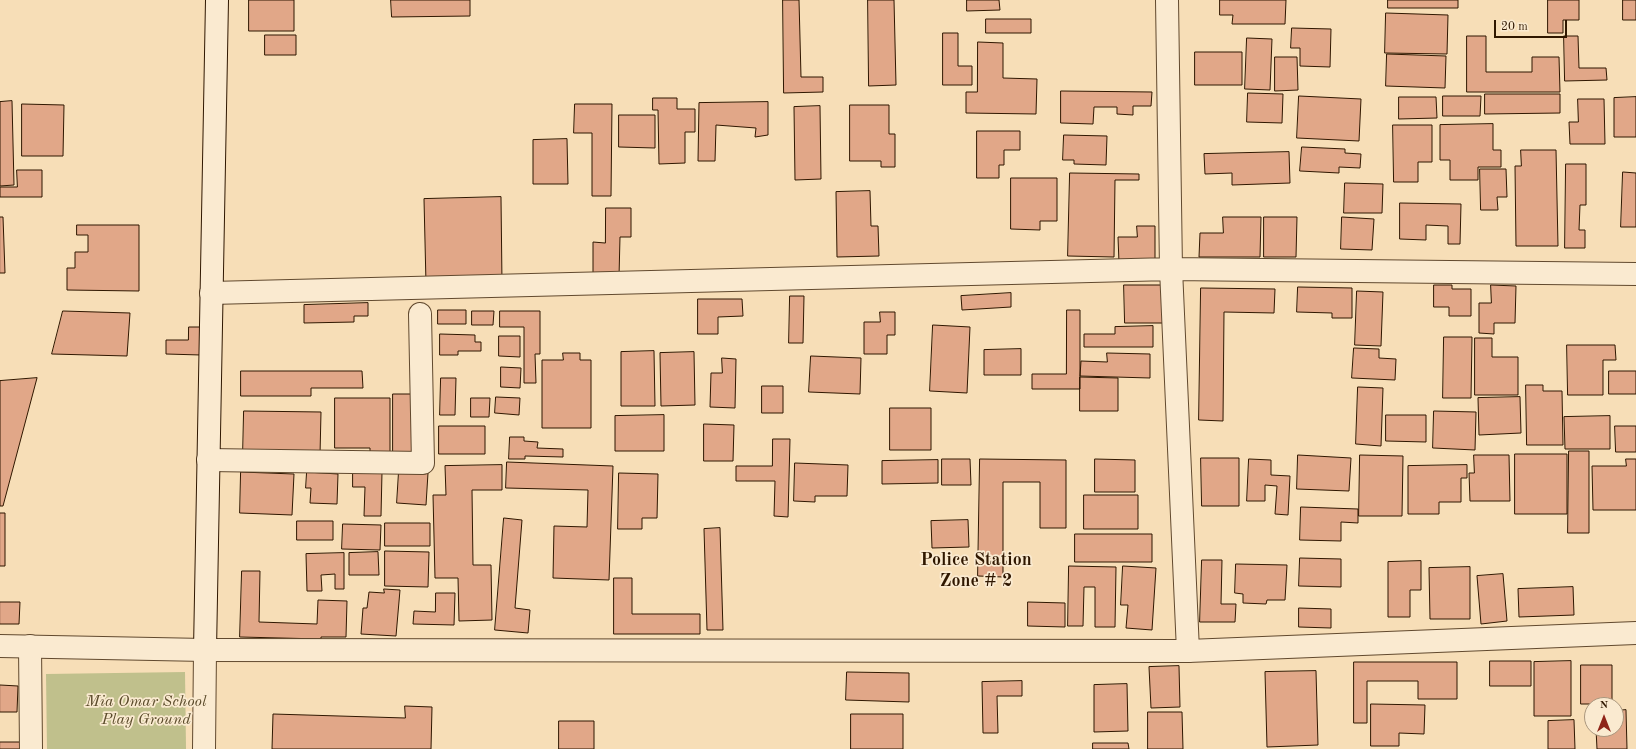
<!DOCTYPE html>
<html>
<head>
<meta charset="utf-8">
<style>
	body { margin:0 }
	#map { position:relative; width:1636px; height:749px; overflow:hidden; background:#f7deb7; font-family:"Old Standard TT",serif }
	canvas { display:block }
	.north { position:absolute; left:1584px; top:697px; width:40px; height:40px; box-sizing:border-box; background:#faead0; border:1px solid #a9967d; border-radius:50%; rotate:0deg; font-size:11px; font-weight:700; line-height:16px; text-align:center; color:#2f1700 }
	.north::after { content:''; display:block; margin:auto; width:14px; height:18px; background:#8f2418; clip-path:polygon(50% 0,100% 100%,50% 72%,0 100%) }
	.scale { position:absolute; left:1494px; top:20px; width:73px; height:18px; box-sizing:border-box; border:2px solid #2f1700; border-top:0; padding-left:5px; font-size:12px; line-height:14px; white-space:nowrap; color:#2f1700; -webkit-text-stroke:3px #faead0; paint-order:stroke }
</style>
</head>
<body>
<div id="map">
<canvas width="1636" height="749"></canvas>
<div class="north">N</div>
<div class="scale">20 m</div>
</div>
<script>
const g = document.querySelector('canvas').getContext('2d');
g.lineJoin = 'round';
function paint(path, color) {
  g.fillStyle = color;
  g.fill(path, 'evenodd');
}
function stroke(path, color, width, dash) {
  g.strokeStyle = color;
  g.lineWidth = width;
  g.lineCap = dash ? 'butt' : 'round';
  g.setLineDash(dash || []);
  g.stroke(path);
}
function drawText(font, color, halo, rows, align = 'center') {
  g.font = font + ' "Old Standard TT",serif';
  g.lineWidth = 3.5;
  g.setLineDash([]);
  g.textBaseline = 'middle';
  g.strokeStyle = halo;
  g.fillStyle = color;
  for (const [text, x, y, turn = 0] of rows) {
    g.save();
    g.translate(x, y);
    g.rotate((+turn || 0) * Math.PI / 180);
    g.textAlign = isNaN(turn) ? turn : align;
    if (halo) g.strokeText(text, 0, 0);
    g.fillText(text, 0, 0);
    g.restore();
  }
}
const green = new Path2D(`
	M185,672l1,77h-139l-1,-75z`);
const building = new Path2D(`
	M249,0h45v31h-45z
	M391,0h79v16l-78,1z
	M783,0h16l2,77h22v15l-39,1z
	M868,0h26l2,85 -27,1z
	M967,0h32l1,10 -33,1z
	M1220,0h66l-1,24h-53l1,-9h-13z
	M1388,0h70v8h-70z
	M1548,0h31v20h-16v13h-15z
	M1623,0h13v20h-13z
	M1386,13l62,2 -1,39 -62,-1z
	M986,19h45v14h-45z
	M1292,28l39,1 -1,38 -30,-1v-18h-9z
	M943,33h15v33h14v19h-29z
	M265,35h31v20h-31z
	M1467,36h19v36h46v-15h27l1,35h-93z
	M1564,36h14l1,32h27l1,12 -42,1z
	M1247,38l25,1 -2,51 -25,-1z
	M978,42l25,1v35l34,1 -1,35 -70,-1v-21h11z
	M1195,52h47v33h-47z
	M1387,54l59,2 -1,32 -59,-2z
	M1275,57h22l1,33 -23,1z
	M1061,91l91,1 -1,14h-18v9l-16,-1v-7h-23l-1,17 -32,-1z
	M1248,93l35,1 -1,29 -35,-1z
	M1485,94h75v19l-75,1z
	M1299,96l62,3 -2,42 -62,-3z
	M1443,96h38l-1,20h-37z
	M1399,97h37l1,21 -38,1z
	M1636,97v40h-22v-39z
	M653,98h24v11h18v23h-10v31l-26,1 -1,-54h-5z
	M1578,99h26l1,45h-35l-1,-22h9z
	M12,101l2,84 -14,1v-84z
	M768,102v33l-13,2 1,-9 -40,-3 -1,36h-17l1,-58z
	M22,104l42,1 -1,51h-41z
	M575,104h37l-1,92h-19v-63h-18z
	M850,105h39v29h6v33h-14v-6h-31z
	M820,106l1,73 -26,1 -1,-73z
	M619,115h36v33l-36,-1z
	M1493,124v26h8v17h-23v13h-28v-20h-10v-35z
	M1393,125h39v37h-14v20h-24z
	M977,131h43v19h-16v15h-5v13h-22z
	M1064,135l43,1 -1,29 -32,-1v-4h-11z
	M567,139l1,45h-35v-44z
	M1302,147l43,2v4l16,1 -1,14 -21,-1v6l-39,-2z
	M1521,150h35l2,96h-42l-1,-80h6z
	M1289,152l1,31 -58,2v-12l-27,1 -1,-20z
	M1566,164h20v41h-6l-1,25h6v18h-20z
	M1480,169h26l1,28h-10l1,13h-17z
	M17,170h25v27h-42v-10h17z
	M1623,172l13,1v54h-15z
	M1070,173l69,1v6h-24l-1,77 -46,-1z
	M1011,178h46v43h-17v9l-29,-1z
	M1345,183l38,1 -1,29h-38z
	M870,191l1,35h7l1,30 -42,1 -1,-65z
	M501,197l1,86 -76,1 -2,-85z
	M1400,203l61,1 -1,40h-12v-18l-22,-1v15l-26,-1z
	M606,208h25v29h-11l-1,40h-26v-35l12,1z
	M0,217h3l2,56h-5z
	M1223,217h38l-1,40h-61l1,-24h23z
	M1264,217h33l-1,40h-32z
	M1342,217l32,2 -2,31 -31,-1z
	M77,225h62v66l-72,-1v-22h8v-16h13v-17h-11z
	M1137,226h18v36l-36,1 -1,-26h19z
	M1124,285h39v38h-38z
	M1434,285h18v4h19v27h-22v-9h-15z
	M1491,285l25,1 -1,37h-21v11l-15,-1v-30h12z
	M1298,287l54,1v30h-20v-5l-35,-1z
	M1201,288l74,1 -1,24 -50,-1 -1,109 -24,-1z
	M1357,291l26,1 -2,54 -26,-1z
	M1011,293v14l-49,3 -1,-14z
	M790,296h14l-1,47h-14z
	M698,299h44l1,17 -25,1v17h-20z
	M368,303v13h-14v6l-50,1v-18z
	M438,310h28v14h-28z
	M1067,310h13v79h-48v-15h34z
	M63,311l67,2 -3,43 -75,-2z
	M472,311h22l-1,14h-21z
	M500,311h40v43h-5l1,29h-12v-56h-24z
	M880,312h15v23h-8v19h-23v-32h16z
	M933,325l37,2 -3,66 -37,-2z
	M1153,326v21h-69v-13h31v-7z
	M189,327h12v28l-35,-1v-14h22z
	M440,334l35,1v7h6v9h-23v4h-18z
	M499,336h21v21l-21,-1z
	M1444,337h28l-1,61h-28z
	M1475,338h17v19h26v38h-43z
	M1567,345h48l1,15h-13v35h-35z
	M1354,348l25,1v9l17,1 -1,21 -43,-2z
	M1021,349v26h-37v-25z
	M654,351l1,55h-34v-54z
	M694,352l1,53 -34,1 -1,-53z
	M563,353h17v7h11v68h-49v-68h21z
	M1107,353l43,1v24l-70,-2 1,-15 26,1z
	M811,356l50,2 -1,36 -51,-2z
	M722,358l14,1 -1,49 -25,-1 1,-34h11z
	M501,367l20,1 -1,20 -19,-1z
	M241,371h121l1,17h-52v8h-70z
	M1609,371h27v23h-27z
	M1080,377l38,1v33h-38z
	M37,378l-34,128h-3v-125z
	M441,378h15l-1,37h-15z
	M1526,385h17v6h19l1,54h-36z
	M762,386h21v27h-21z
	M1358,387l25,1 -2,58 -25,-2z
	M393,394h25v64h-25z
	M496,397l24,1 -1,17 -24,-2z
	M1520,397l1,36 -42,2 -1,-37z
	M335,398h55v60h-20v-10h-35z
	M471,398h19l-1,19h-18z
	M890,408h41v42h-41z
	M244,411l77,1 -1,43 -77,-1z
	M1434,411l42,1 -1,38 -42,-2z
	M664,415v36h-49v-35z
	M1386,415h40v27l-40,-1z
	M1610,416v33h-45l-1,-32z
	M704,424l30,1 -1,36h-29z
	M439,426h46v28h-46z
	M1615,426h21v26h-20z
	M510,437h14v4l14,1 -1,6 26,1v8l-38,-1v3h-16z
	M773,439h17l-2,78 -14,-1 1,-35h-39v-15h36z
	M1569,451h20v82h-21z
	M1515,454h52v60h-52z
	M1298,455l53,3 -2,33 -52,-2z
	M1360,455l43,1 -1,60h-43z
	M1474,455h35l1,46h-40l-1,-28h5z
	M1201,458h38v48h-37z
	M942,459h28l1,26h-29z
	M980,459l86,1v68h-26v-46h-37v95l-25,-1z
	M1095,459l40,1v32h-40z
	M1249,459l22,1v15l19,1 -2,39 -13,-1 2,-28 -12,-1v16h-18z
	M1626,459h10v51h-43l-1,-44h34z
	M938,460v23l-56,1v-23z
	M507,462l106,4 -4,114 -56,-2 1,-52 33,1 1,-37 -82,-2z
	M795,463l53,2 -1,31h-32v6l-21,-1z
	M502,465v25h-30l1,75h18l1,55 -33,1 -1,-43h-23l-2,-83h13l-1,-29z
	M1467,465v13h-6v24h-22v12h-31v-48z
	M399,471l29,2 -2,32 -29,-2z
	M241,472l53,2 -2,41 -52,-2z
	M307,472l31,2 -1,30 -27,-1 1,-15h-5z
	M353,472h29l-1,44h-17l1,-29h-12z
	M619,473l39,1 -1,44h-15v11h-24z
	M1084,495h54v34h-54z
	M1301,507l57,2v14l-17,-1v19l-41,-1z
	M0,513h5v53h-5z
	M504,518l18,2 -7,88 15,2 -2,23 -33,-3z
	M968,520l1,27 -37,1 -1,-27z
	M297,521h36v19h-36z
	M385,523h45v23h-45z
	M343,524l38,1 -1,25 -38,-1z
	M720,528l3,102h-16l-3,-101z
	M1075,534h77v28h-77z
	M385,551l44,1 -1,35 -43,-1z
	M378,552l1,23h-30v-22z
	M344,553v36h-9v-15l-14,1 1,16h-15l-1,-37z
	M1300,558l41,1v28l-42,-1z
	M1202,560h20l-1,44h15l-1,18h-35z
	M1421,561v29h-11v27h-22v-55z
	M1236,564l51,1 -2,35h-18l-1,4 -23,-1v-9l-8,-1z
	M1069,566l47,1 -1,60h-20v-40h-11l-1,39h-15z
	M1123,566l33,2 -4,62 -26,-2 2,-23h-7z
	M1470,567v52h-40l-1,-51z
	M242,571h18l-1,51 58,2 1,-24 29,1 -1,36h-25v2l-81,-2z
	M1503,574l4,47 -26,3 -4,-48z
	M614,578h18v36h68v20h-86z
	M1573,587l1,28 -55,2 -1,-28z
	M384,589l16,1 -4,46 -35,-2 2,-26h4l2,-16 15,1z
	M436,593h19l-1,32 -41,-1 1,-13 21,1z
	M0,602h20l-1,22h-19z
	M1028,602l37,1v24l-37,-1z
	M1299,608l32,1v19l-32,-1z
	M1490,661h41v25h-41z
	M1571,661v55h-37v-54z
	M1354,662h103v37h-39v-18h-51v42h-13z
	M1581,665h31v39h-31z
	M1179,666l1,41 -29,1 -2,-41z
	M1316,671l2,74 -51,2 -2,-75z
	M847,672l62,1v29l-63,-2z
	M1022,681v15h-25l1,37h-15l-1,-51z
	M1127,684l1,47 -34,1v-47z
	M0,685l18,1 -1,26h-17z
	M1371,704l54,1 -1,29 -25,-1v13h-28z
	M405,706l27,1 -1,42h-159l1,-35 132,4z
	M1626,710l1,39h-30l-1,-20h20v-18z
	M1148,712h34l1,37h-35z
	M851,714h52v35h-52z
	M1574,720l1,29h-27v-28z
	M559,721h35v28h-35z
	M0,742h20v7h-20z
	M1093,743h35l1,6h-36z`);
const minor = new Path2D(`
	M1167,0l4,269 17,382
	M211,293l960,-24 465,5
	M208,460l215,3 -3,-149
	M30,646l1,103
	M204,749l1,-99`);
const tertiary = new Path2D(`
	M0,646l205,4 983,1 448,-18`);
const secondary = new Path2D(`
	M205,650l12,-650`);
const parkNames = [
	["Mia Omar School",146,702],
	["Play Ground",146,720]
];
const quarterNames = [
	["Police Station",976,560],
	["Zone # 2",976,581]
];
paint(green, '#c0c08c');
paint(building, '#e1a788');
stroke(building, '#2f1700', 1);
stroke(minor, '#61492e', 24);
stroke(tertiary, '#61492e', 24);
stroke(secondary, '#2f1700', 24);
stroke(minor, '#faead0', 22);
stroke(tertiary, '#faead0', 22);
stroke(secondary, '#faead0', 22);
drawText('italic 16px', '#5a4a2a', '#faead0', parkNames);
drawText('bold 18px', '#2f1700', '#faead0', quarterNames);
</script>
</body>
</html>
